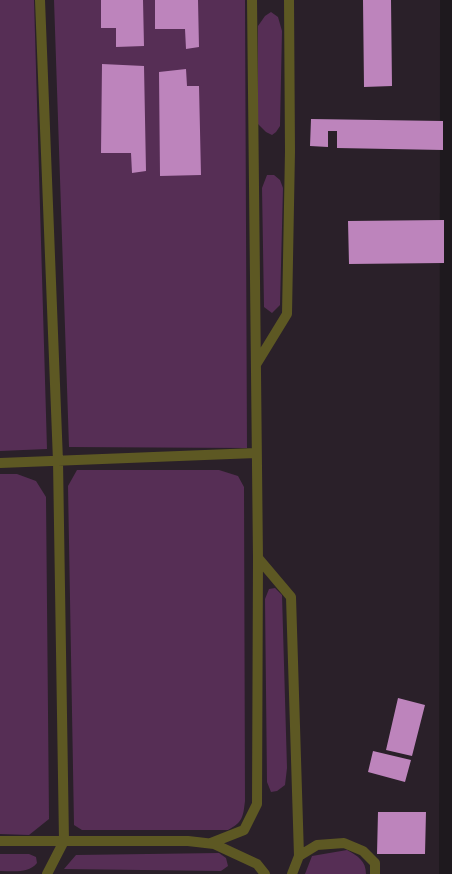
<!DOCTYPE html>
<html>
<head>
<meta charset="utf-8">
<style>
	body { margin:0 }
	canvas { display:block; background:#1e191e }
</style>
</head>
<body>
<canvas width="452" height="874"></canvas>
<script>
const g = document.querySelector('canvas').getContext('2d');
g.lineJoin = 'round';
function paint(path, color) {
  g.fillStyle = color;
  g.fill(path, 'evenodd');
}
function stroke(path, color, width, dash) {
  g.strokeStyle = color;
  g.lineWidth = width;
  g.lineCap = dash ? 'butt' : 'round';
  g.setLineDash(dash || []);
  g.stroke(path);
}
const built = new Path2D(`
	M0,0h440l-1,874h-439z`);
const green = new Path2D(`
	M0,0h34l13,449 -47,2z
	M54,0h191l2,448 -178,-1z
	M271,12l7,5 4,14 -2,95 -4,6 -4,3 -6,-3 -8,-8v-98l7,-10z
	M267,175h7l6,5 3,8 -3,117 -8,8 -8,-6 -2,-119z
	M77,470h142l19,6 6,11 1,314c-2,16 -2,21 -17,29h-146l-8,-5 -6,-339z
	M0,474h17l19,7 10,16 3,322 -20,16 -29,-1z
	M275,588l7,7 5,173 -2,17 -8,6 -6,1 -4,-10 -2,-183 4,-10z
	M347,850c11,6 19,11 19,24h-61l7,-18z
	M219,853l7,5 2,8 -7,5 -157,-2 12,-14z
	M0,854h29l7,3 1,6c-9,11 -24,8 -37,8z`);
const building = new Path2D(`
	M101,0h42l1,46 -28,1v-19h-15z
	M155,0h43l1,47 -13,2 -1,-20h-30z
	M363,0h28l1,86 -28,1z
	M102,64l42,2 2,105 -14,2 -1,-20h-30z
	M186,69l1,17h12l2,89 -41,1 -1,-104z
	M311,119l132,2v29l-106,-2v-17h-9v16l-18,-1z
	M444,220v43l-95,1 -1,-43z
	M398,698l27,7 -13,51 -26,-6z
	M373,751l38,9 -6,22 -37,-10z
	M378,812h48l-1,42h-48z`);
const lane = new Path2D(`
	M40,0l18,461 6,380 -17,33
	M257,363l30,-49 3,-163 -1,-151
	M0,463l256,-10
	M258,558l33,39 8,259 -7,18
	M0,841h188l26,3 43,20 8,10
	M211,843l33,-13 13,-26 1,-246 -6,-558
	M299,856l18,-11 27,-2 19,8 12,12v11`);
paint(built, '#2a2029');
paint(green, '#562e55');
paint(building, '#bd84bc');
stroke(lane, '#5d5823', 10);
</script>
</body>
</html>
